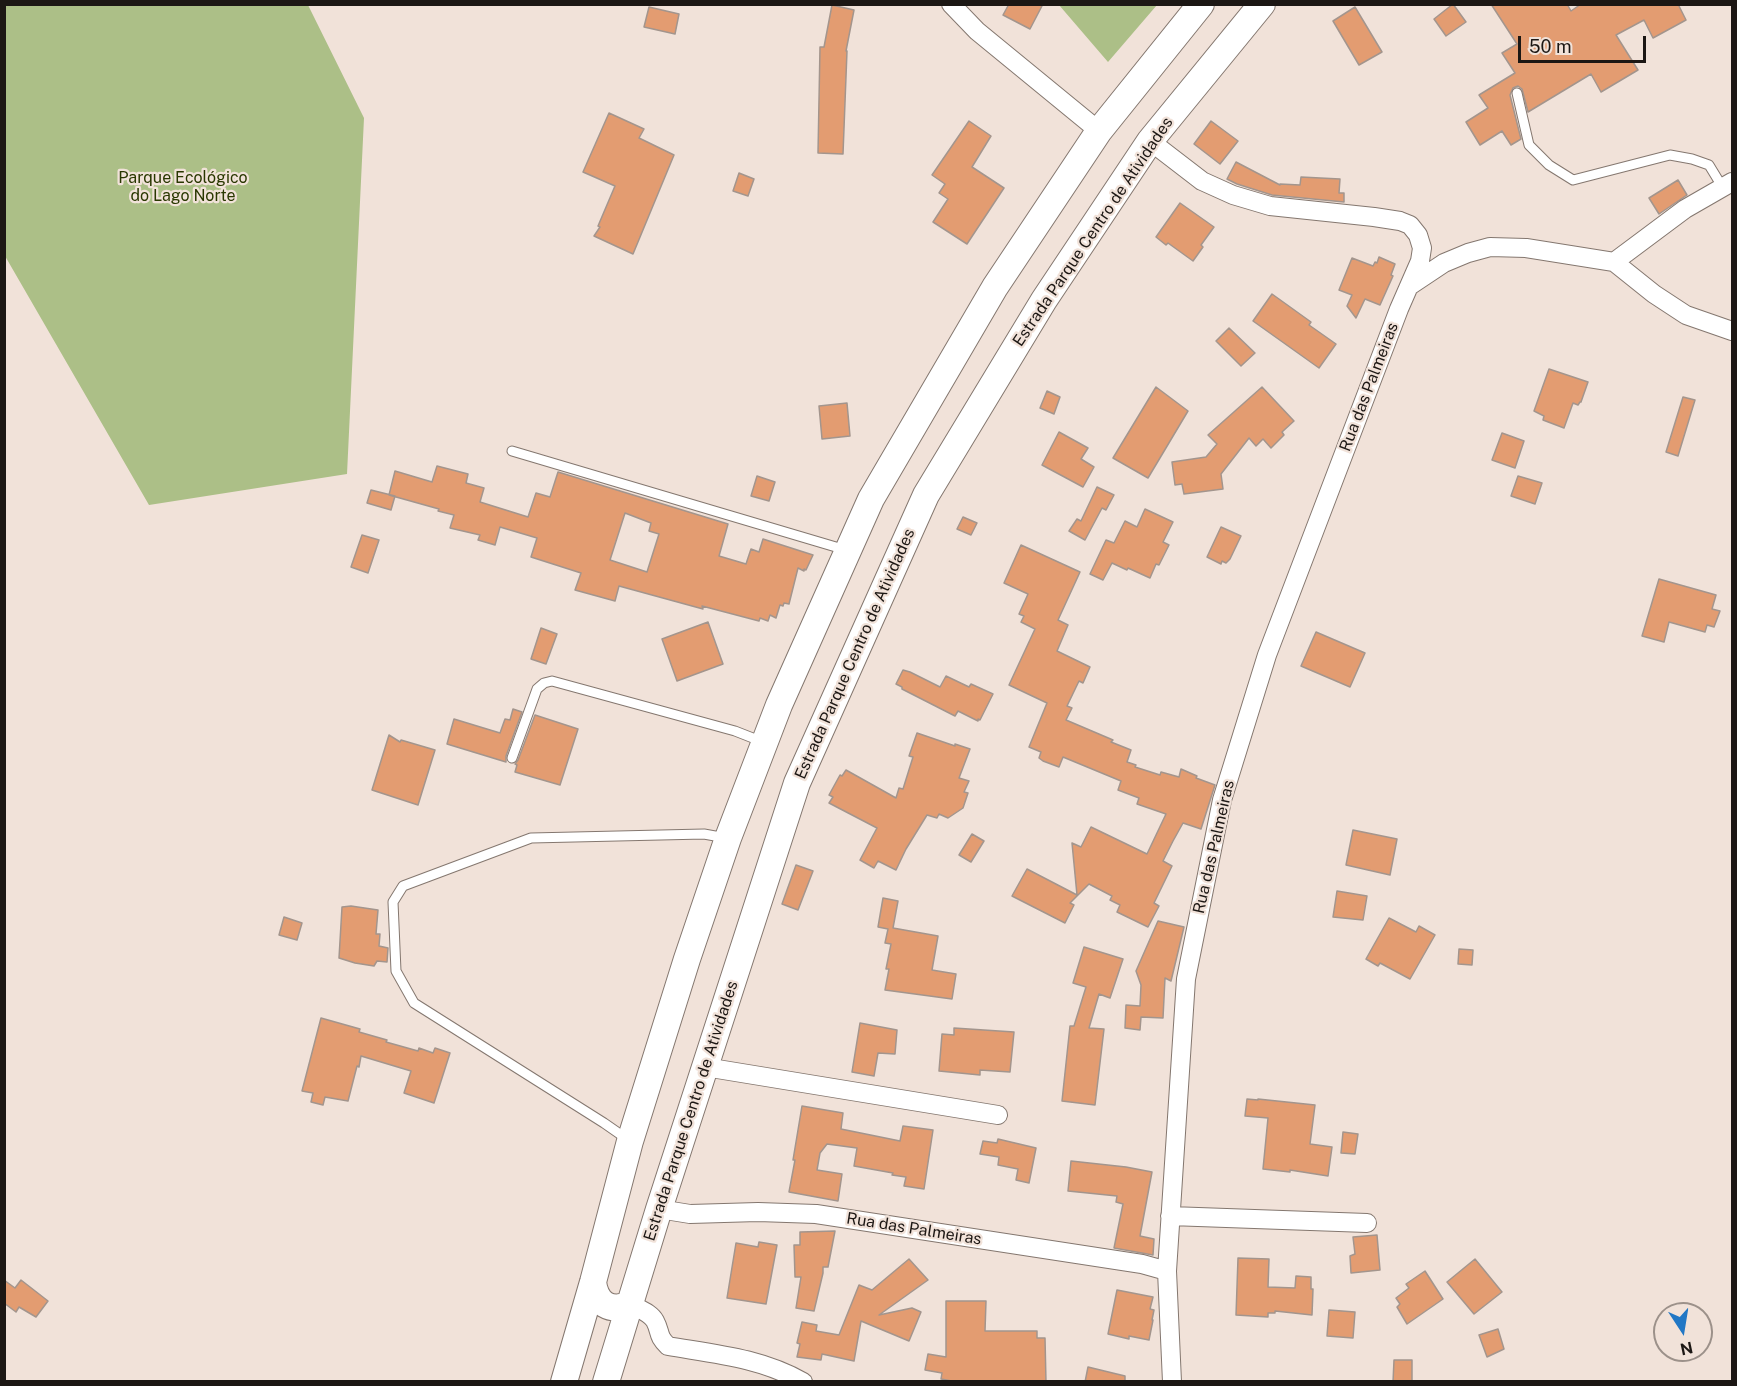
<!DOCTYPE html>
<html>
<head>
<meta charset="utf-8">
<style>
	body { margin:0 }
	#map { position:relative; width:1737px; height:1386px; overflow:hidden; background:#f1e2d9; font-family:"Public Sans",sans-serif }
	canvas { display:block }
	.frame { position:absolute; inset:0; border:6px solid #1c1714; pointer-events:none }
	.north { position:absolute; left:1653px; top:1302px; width:60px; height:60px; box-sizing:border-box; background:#f1e2d9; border:2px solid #9c918a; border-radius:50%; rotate:168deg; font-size:16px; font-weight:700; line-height:24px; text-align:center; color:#1c1714 }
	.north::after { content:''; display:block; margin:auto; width:21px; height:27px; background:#2177c5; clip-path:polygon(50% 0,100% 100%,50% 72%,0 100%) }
	.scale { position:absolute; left:1518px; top:36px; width:128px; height:27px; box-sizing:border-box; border:3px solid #1c1714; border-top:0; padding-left:8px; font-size:18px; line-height:21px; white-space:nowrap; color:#1c1714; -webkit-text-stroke:4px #f1e2d9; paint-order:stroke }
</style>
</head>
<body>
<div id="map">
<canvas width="1737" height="1386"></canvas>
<div class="frame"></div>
<div class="north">N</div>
<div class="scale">50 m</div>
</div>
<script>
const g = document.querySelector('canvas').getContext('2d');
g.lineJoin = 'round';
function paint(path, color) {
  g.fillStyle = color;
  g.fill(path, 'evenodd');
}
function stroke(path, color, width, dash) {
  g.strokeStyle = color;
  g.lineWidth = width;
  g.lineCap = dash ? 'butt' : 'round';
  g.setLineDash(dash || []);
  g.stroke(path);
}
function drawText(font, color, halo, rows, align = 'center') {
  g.font = font + ' "Public Sans",sans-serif';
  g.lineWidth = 4.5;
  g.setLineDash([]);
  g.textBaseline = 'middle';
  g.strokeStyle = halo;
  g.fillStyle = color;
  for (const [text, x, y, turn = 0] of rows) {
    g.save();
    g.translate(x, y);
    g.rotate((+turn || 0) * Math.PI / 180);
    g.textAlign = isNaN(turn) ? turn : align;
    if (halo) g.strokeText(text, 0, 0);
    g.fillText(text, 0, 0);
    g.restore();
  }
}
const green = new Path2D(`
	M4,5h304l56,113 -17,356 -198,31 -144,-249z
	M1059,5h98l-49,57z`);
const building = new Path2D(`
	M1009,4h34l-13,25 -27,-14z
	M1453,4l13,18 -20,14 -12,-17z
	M1491,4h76l4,7 10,-7h97l8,16 -33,18 -9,-18 -28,15 22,35 -37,22 -10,-18 -63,38 -6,-23 -4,-3 -5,2 -3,7 11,44 -10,6 -9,-14 -22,14 -14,-23 22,-14 -9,-13 36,-22 -13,-20 15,-9z
	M832,5l22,5 -8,41h1l-4,103 -25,-1 2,-106h4z
	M649,7l30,7 -4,20 -31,-7z
	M1355,7l27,45 -23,13 -26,-44z
	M609,113l35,16 -5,9 35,17 -41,99 -39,-18 6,-9 -2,-1 17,-40 -32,-14z
	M969,121l22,15 -19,31 32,21 -37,56 -34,-22 15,-23 -9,-6 6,-9 -13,-9z
	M1211,121l27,20 -18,23 -26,-20z
	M1236,162l44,23v-1l20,1 1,-8 39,2 -1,14h5v9l-72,-7 -35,-11 -10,-5z
	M739,173l15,6 -6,17 -15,-5z
	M1678,180l9,15 -28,19 -10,-16z
	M1180,203l34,24 -13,18 2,2 -10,14 -25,-18 -2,2 -10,-8z
	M1379,257l16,7 -4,11 2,1 -13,29 -15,-6 -9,19 -9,-12 5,-11 -13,-5 13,-32 21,8 2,-4 2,1z
	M1272,294l39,28 -2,3 27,19 -17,24 -66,-47z
	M1229,328l26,25 -14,13 -25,-25z
	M1549,369l39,13 -7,20h-1l-2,3 -5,-2 -9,25 -21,-8 1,-4 -10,-5z
	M1156,387l32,24 -40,67 -35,-20z
	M1262,387l32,34 -12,11 2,3 -13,13 -8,-9 -7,7 -7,-8 -28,36 2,15 -39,5 -2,-10 -7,1 -3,-23 34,-5 11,-13 -9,-9z
	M1047,391l13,6 -6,17 -14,-6z
	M1683,397l12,3 -17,56 -12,-4z
	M847,403l3,33 -28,3 -3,-33z
	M1059,432l29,16 -7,11 13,8 -11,20 -41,-22z
	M1502,433l22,8 -9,27 -23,-8z
	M437,466l31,8 -2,9 18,5 -4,14 48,15 8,-24 14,4 8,-25 170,52 -9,32 27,8 5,-15 8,3 4,-13 50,16 -7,15 -2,-1v2l-6,-3 -9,36 -5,-1 -1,3 -3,-1 -4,13 -6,-3 -2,6 -8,-3 -1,3 -57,-15 1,3 -84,-23 -4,15 -40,-11 6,-17 -50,-16 6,-19 -37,-11 -5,18 -17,-5 2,-5 -30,-7 4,-13 -16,-4 1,-2 -50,-14 6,-24 37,11zM625,513l26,10 -2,8 10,3 -12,38 -37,-12z
	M757,476l18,6 -6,19 -18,-5z
	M1518,476l24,7 -7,21 -24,-8z
	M1097,487l17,8 -8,15 -4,-2 -17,32 -16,-9 8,-12 4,2z
	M371,490l24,6 -4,14 -24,-7z
	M1145,509l28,13 -10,20 6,3 -10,20 -3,-1 -6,14 -22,-10 -1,2 -15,-7 -9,17 -13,-6 16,-34 8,3 11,-22 12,6z
	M963,517l14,6 -6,12 -14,-6z
	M1221,527l20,9 -11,23 -4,4 -4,-2 -1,3 -14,-7z
	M362,535l17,5 -11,33 -17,-6z
	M1021,545l59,27 -22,48 10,5 -11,26 33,16 -7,16 -4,-2 -12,25 5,2 -6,12 47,20 -2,2 20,8 -4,12 9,3 -1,2 25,8 1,-3 18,5 2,-8 16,7 -1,2 19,7 -14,44 -18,-6 -10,18 -10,20 9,5 -18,37 5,3 -11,21 -31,-15 3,-7 -10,-5 2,-4 -23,-12 -19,19 4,2 -9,18 -53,-27 15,-27 50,26 -5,-52 9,4 10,-20 56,27 19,-40 -29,-10 2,-6 -21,-8 3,-9 -58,-24 -4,10 -16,-6 -4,-3 2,-6 -12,-5 18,-44 -38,-18 26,-56 -14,-7 3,-6 -5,-2 9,-20 -24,-11z
	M1659,579l57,16 -4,14 8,2 -6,16 -7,-2 -2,7 -36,-10 -5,20 -22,-6z
	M708,622l15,42 -46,17 -15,-42z
	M541,628l16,6 -11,30 -15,-5z
	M1316,632l49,21 -15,34 -49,-21z
	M903,670l7,2 30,15 6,-11 23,11 2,-3 22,10 -13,26 -2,-1v2l-20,-10 -3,5 -53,-27v-2l-6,-3z
	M513,709l9,3 -16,44v6l-59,-18 7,-25 46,14 5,-14 5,1z
	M535,715l43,14 -18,56 -45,-13 2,-7 -2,-1 3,-4z
	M917,733l38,13v-2l15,5 -11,29 10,3 -5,11 4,1 -5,15 -15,10 -9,-4 -2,4 -10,-3 -21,34 -10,21 -18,-9 -4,7 -14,-8 17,-32 -48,-25 4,-6 -4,-2 11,-20 2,1 4,-6 50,28 3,-10 4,1 10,-32 -4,-1z
	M389,735l11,7 1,-2 34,10 -17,55 -46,-15z
	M1353,830l44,9 -7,36 -44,-10z
	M972,834l12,7 -13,21 -12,-7z
	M796,865l17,6 -15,39 -16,-6z
	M1337,891l30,5 -4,24 -30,-3z
	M883,898l15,3 -5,27 45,8 -6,34 24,4 -4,25 -67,-9 4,-21h-3l5,-25 -6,-1 3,-14 -10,-2z
	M351,906l27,4 -2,24h4l-1,12 9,2 -1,14 -10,-1 -3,5 -19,-3 -16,-5 3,-51z
	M284,917l18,6 -5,17 -18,-5z
	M1389,918l27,14 3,-6 16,9 -25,44 -30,-16 -2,3 -12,-7z
	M1158,921l26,6 -13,54 -6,-3 -2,40 -22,-1 -1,13 -15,-2 1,-23 14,1 1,-21 -5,-14z
	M1084,947l39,12 -13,39 -11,-4 -10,34 15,1 -9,76 -33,-4 8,-75h4l12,-39 -13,-4z
	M1459,949l14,1 -1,15 -14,-1z
	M321,1018l39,11 -1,3 28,8 -1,2 32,9 1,-3 14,5 2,-5 15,5 -16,50 -30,-10 7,-22 -50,-15 -2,11 -2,-1 -9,35 -23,-4 -2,8 -12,-3 2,-9 -11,-2z
	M860,1023l37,7 -2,24 -17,-1 -4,23 -22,-4z
	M954,1028l60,4 -4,40 -30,-2v5l-41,-4 3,-37 12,1z
	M1247,1099l11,1v-1l57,6 -5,39 22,3 -4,29 -38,-6v2l-27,-3 5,-51 -23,-2z
	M802,1106l41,7 -2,16 59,12 3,-15 30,4 -9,59 -20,-3 2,-9 -14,-2 1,-2 -39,-7 3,-18 -30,-4 -7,9 -3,17 25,4 -4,27 -49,-9 6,-32h-2z
	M1343,1132l15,2 -3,20 -14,-1z
	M998,1139l38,9 -7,35 -13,-3 2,-11 -20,-4 1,-8 -19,-3 3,-13 14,2z
	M1071,1161l55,6 26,5 -12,64 14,3 -1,16 -39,-7 9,-44 -7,-2 1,-6 -49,-5z
	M835,1231l-7,36h-5v6l-9,38 -18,-3 5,-31h-6l-1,-32h6v-13z
	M1377,1235l3,35 -29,3 -1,-17 5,-2 -2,-17z
	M759,1242l18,3 -11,59 -39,-6 9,-55 22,4z
	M1238,1258l31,1 -1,28 27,1 1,-12 15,1v12h2l-1,26 -37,-4v2h-7v4l-32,-2z
	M909,1259l19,21 -49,35 33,-7 9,4 -12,29 -48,-20 -7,40 -32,-7 -1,6 -24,-3 3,-13 -3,-1 5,-21 15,3 -1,6 23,4 20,-50 13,5z
	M1475,1259l27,33 -28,22 -27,-32z
	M1425,1271l18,28 -36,25 -10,-17 3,-3 -4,-6 13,-10 -3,-4z
	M4,1280l11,8 6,-8 27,21 -12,16 -17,-10 -3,5 -12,-9z
	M1117,1290l36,7 -3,12 4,1 -2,10h1l-4,20 -20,-4v3l-21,-5z
	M946,1301h40l-1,30h52v7h8l1,44h-89l-16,-3 1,-6 -17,-3 3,-16 18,3z
	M1329,1310l26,2 -2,26 -26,-2z
	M1498,1329l6,20 -17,8 -8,-22z
	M1394,1360h18v22h-19z
	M1088,1367l37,9v6h-40z`);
const lane = new Path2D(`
	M1517,93l12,52 20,20 24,15 97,-25 22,4 17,6 14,23
	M512,451l334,99
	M512,758l25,-69 7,-6 8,-2 183,50 28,11
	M627,1139l-23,-16 -190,-120 -18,-32 -3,-69 10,-16 128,-48 173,-4 22,4`);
const street = new Path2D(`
	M951,4l26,27 122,100
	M1150,141l52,40 31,14 37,11 104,11 26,4 10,4 8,10 4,13 -2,13 -21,48 -132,346 -45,145 -36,179 -19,292 5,111
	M1614,262l71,-53 47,-27
	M1411,285l33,-22 24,-10 22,-6 36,1 88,14 40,32 32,21 46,16
	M705,1067l293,48
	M659,1209l31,5 68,-2 58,2 326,50 25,7
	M1170,1216l197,7
	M631,1304c7,5 19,8 24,17 6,11 2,15 13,25 47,8 93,12 135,36`);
const secondary = new Path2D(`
	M593,1282c3,22 17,31 38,22
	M564,1382l29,-100 37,-141 57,-182 41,-121 51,-133 92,-206 124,-212 104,-156 102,-127
	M606,1382l53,-173 138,-426 129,-288 118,-195 106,-159 112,-137`);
const parkNames = [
	["Parque Ecológico",183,178],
	["do Lago Norte",183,196]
];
const streetNames = [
	["Estrada Parque Centro de Atividades",1093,232,-56],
	["Rua das Palmeiras",1369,387,-69],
	["Estrada Parque Centro de Atividades",855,654,-66],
	["Rua das Palmeiras",1214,847,-77],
	["Estrada Parque Centro de Atividades",691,1111,-72],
	["Rua das Palmeiras",914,1229,9]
];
paint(green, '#acbf87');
paint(building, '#e39c71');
stroke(building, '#a3958d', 1.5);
stroke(lane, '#84776f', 11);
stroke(street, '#84776f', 20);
stroke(secondary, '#84776f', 28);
stroke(lane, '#fff', 9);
stroke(street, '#fff', 18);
stroke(secondary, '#fff', 26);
drawText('16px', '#293700', '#f1e2d9', parkNames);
drawText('16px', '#1c1714', '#f1e2d9', streetNames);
</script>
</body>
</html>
